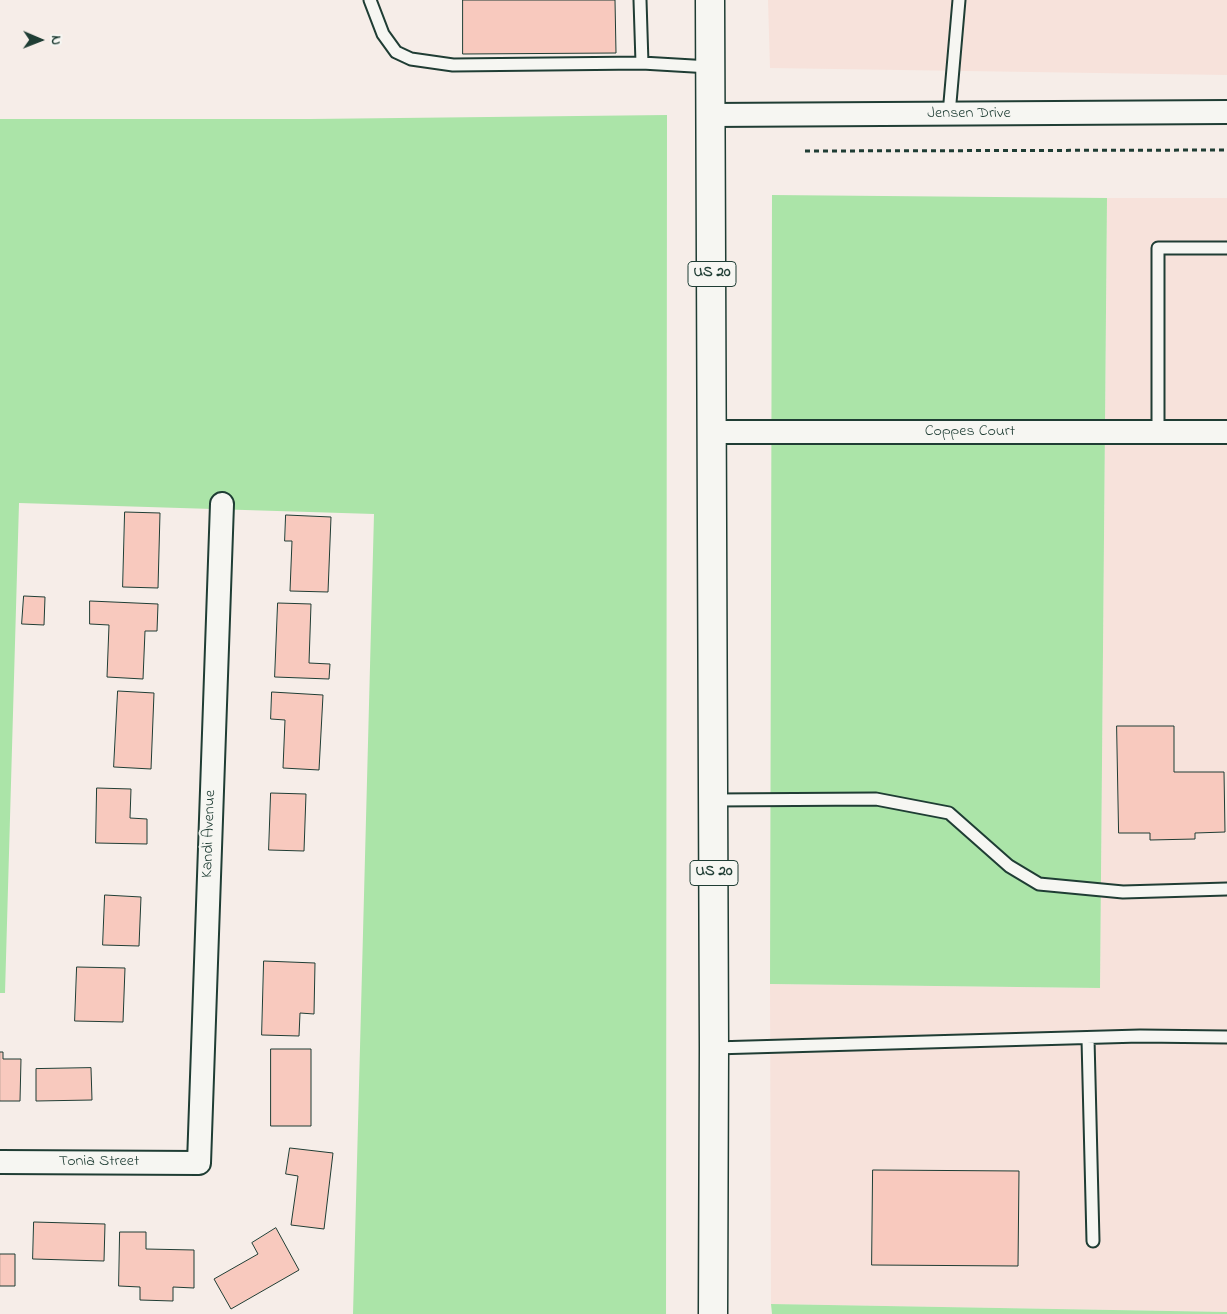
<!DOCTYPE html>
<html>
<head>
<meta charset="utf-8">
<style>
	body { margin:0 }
	#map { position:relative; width:1227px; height:1314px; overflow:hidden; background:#f6ede8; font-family:"Indie Flower",sans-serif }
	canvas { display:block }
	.north { position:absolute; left:15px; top:15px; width:50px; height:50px; -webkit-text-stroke:4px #f6f6f2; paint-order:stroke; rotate:91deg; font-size:14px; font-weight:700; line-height:20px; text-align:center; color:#1f3d34 }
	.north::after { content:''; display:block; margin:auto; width:18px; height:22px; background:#1f3d34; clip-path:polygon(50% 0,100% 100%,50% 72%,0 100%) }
</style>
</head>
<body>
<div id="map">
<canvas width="1227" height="1314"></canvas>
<div class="north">N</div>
</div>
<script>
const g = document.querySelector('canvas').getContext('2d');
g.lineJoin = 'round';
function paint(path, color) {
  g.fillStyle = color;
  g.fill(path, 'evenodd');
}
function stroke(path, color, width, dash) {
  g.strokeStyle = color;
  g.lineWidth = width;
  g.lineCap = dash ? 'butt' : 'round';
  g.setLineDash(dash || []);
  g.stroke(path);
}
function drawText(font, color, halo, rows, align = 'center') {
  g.font = font + ' "Indie Flower",sans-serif';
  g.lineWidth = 4;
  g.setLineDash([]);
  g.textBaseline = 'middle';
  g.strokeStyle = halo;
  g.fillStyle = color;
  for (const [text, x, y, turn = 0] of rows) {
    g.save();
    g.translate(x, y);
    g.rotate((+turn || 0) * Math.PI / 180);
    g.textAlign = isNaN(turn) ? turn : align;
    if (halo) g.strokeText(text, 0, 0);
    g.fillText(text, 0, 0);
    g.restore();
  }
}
const built = new Path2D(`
	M768,0h459v75l-457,-7z
	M1107,198h120v1114l-456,-8 -1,-320 330,4z`);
const green = new Path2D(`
	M667,115l-1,1199h-313l21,-800 -355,-11 -14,490h-5v-874h310z
	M772,195l335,3 -7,790 -330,-4z
	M771,1304l456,8v2h-455z`);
const building = new Path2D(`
	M463,0h152l1,53 -153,1z
	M125,512l35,1 -2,75 -35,-1z
	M286,515l45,2 -3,75 -38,-1 2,-50h-7z
	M24,596l21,1 -1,28 -22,-1z
	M90,601l68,3 -1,27h-12l-2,48 -36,-2 2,-52 -19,-1z
	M278,603l33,1 -2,59 21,1 -1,15 -54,-2z
	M118,691l36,2 -3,76 -37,-2z
	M272,692l51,3 -4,75 -36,-2 2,-48 -14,-1z
	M1117,726h57v46h50l1,60 -30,1v6l-45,1v-7h-31z
	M97,788l34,1 -1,29 17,1v25l-51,-1z
	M271,793l35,1 -2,57 -35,-1z
	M105,895l36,2 -2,49 -36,-1z
	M264,961l51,2 -1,51 -14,-1 -1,23 -37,-1z
	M77,967l48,1 -2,54 -48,-1z
	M271,1049h40v77h-40z
	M0,1052h3v7h18l-1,42h-20z
	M91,1068l1,32 -56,1v-32z
	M290,1148l43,5 -9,76 -33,-4 7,-49 -12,-2z
	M873,1170l146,1 -1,95 -146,-1z
	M34,1222l71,2 -1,37 -71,-2z
	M276,1228l23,42 -68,39 -17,-30 44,-25 -6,-11z
	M120,1232h26v17l48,1v38l-21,-1v14l-33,-1v-13l-21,-1z
	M0,1254h15v32h-15z`);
const path = new Path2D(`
	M805,151l422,-1`);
const service = new Path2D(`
	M370,0l13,34 13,18 15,7 42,6 189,-2
	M640,0l2,63 68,4
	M949,114l10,-114
	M1158,432v-184h69
	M714,800l162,-1 73,14 60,53 30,18 84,8 104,-3
	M1088,1039l5,202
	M714,1048l426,-12 87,1`);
const minor = new Path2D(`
	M710,115l517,-3
	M713,432h514
	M0,1162l199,1 23,-659`);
const primary = new Path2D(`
	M710,0l4,1048 -1,266`);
const shields = [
	[712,274,48],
	[714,873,48]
];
const shieldNames = [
	["US 20",712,274],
	["US 20",714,873]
];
const streetNames = [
	["Jensen Drive",969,114],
	["Coppes Court",970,432],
	["Kandi Avenue",210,834,-88],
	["Tonia Street",99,1162]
];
paint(built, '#f7e2db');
paint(green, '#abe4a8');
paint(building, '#f8c9be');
stroke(building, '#1f3d34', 1);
stroke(service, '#1f3d34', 15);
stroke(minor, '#1f3d34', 26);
stroke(primary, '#1f3d34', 31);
stroke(path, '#1f3d34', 3, [5, 4]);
stroke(service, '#f6f6f2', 11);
stroke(minor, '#f6f6f2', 22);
stroke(primary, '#f6f6f2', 28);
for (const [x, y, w] of shields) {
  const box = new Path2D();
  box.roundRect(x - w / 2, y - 12.5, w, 25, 4);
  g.fillStyle = '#f6f6f2';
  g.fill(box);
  stroke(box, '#1f3d34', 1);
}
drawText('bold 15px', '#1f3d34', null, shieldNames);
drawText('16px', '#1f3d34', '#f6f6f2', streetNames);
</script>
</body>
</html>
